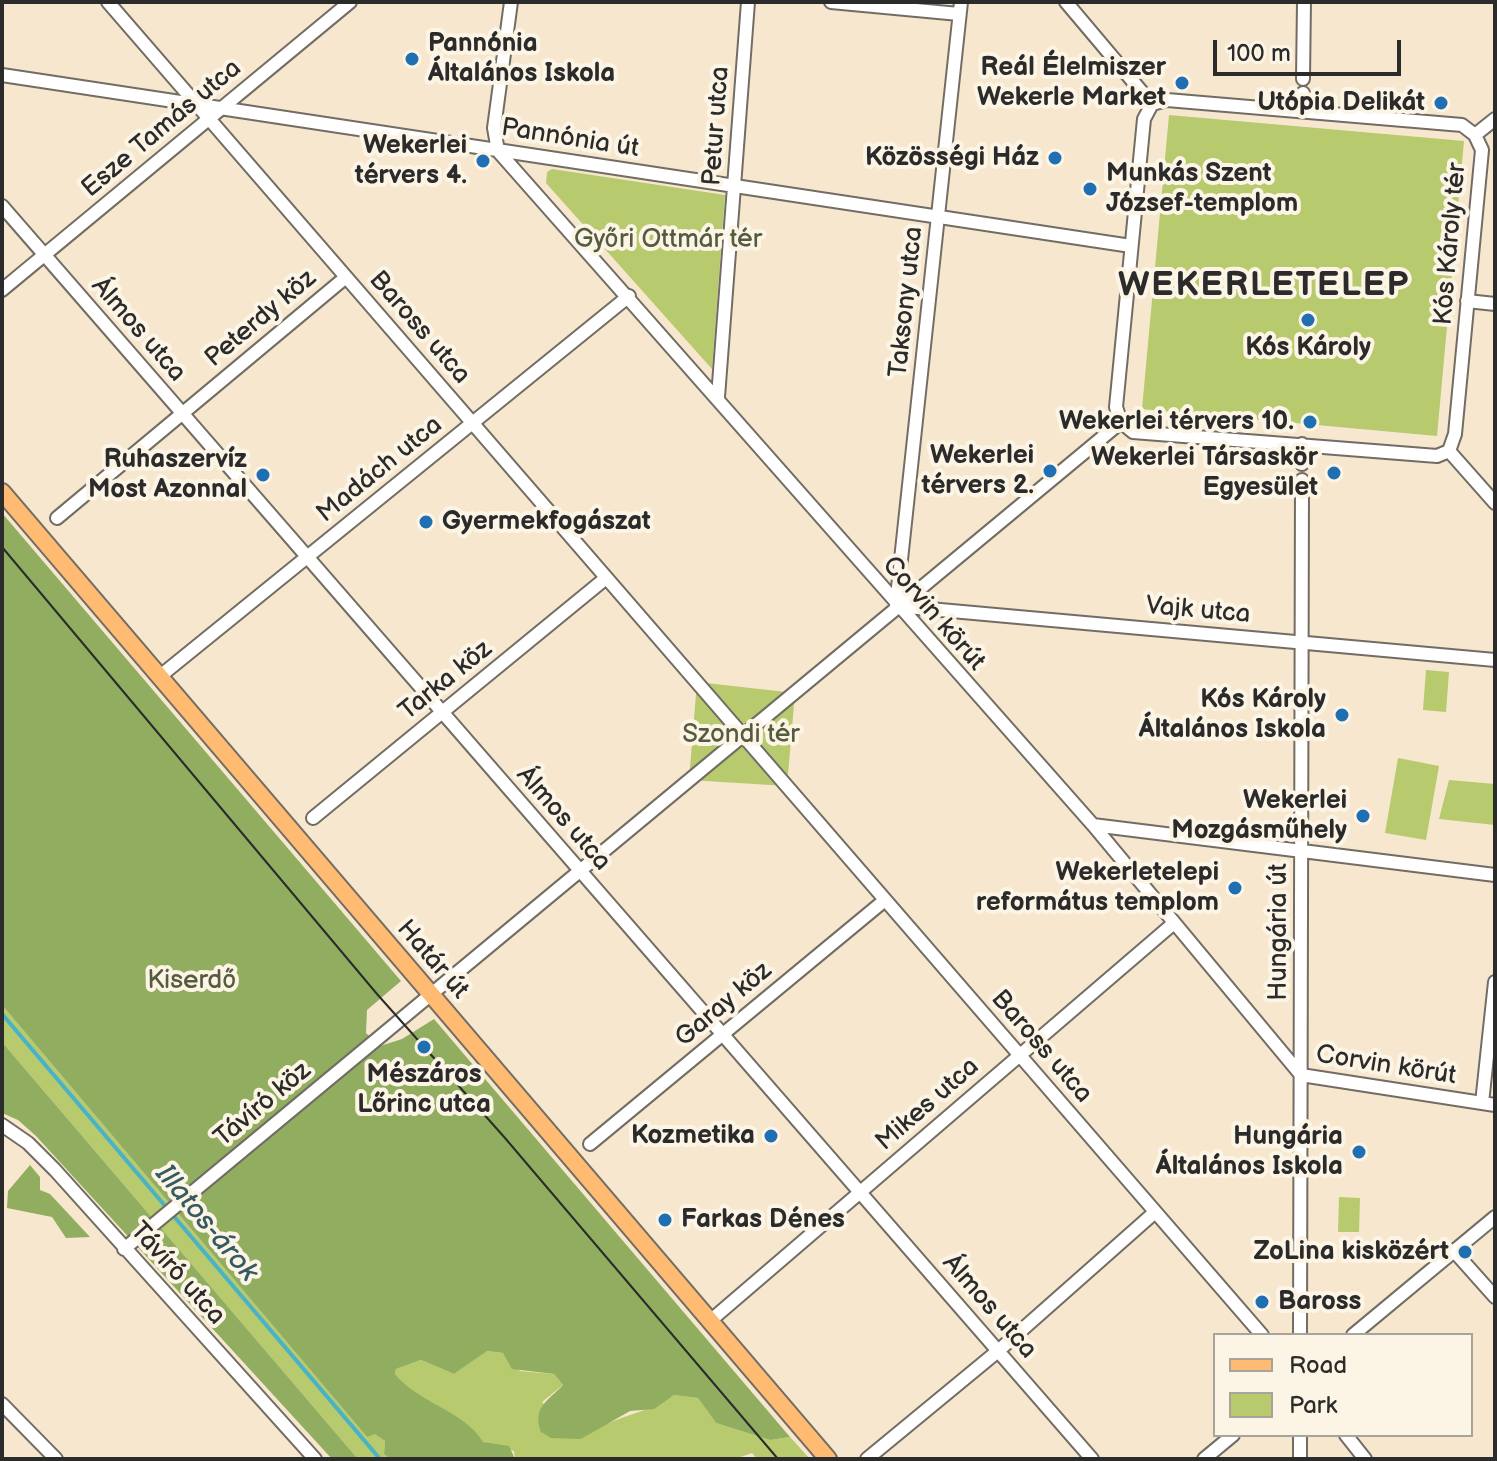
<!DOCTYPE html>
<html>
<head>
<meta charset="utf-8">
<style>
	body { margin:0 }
	#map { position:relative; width:1497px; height:1461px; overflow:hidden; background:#f6e7ce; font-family:"Balsamiq Sans",sans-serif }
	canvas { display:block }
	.frame { position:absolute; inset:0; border:4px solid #2b2b2b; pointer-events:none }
	.legend { position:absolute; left:1213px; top:1333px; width:260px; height:104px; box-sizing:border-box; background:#fcf5e5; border:2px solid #a8a49b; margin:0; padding:10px 14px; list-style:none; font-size:24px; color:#2b2b2b }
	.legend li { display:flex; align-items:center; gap:16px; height:40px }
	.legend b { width:40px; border:2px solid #a8a49b }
	.scale { position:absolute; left:1213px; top:40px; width:188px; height:36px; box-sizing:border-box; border:4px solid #2b2b2b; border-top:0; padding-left:10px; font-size:24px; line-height:28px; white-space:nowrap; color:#2b2b2b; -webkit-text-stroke:6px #fcf5e5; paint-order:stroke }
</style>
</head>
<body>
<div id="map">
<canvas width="1497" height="1461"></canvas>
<div class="frame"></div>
<ul class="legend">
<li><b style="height:10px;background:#ffbb71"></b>Road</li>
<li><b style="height:22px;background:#b7ca6d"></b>Park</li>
</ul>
<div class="scale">100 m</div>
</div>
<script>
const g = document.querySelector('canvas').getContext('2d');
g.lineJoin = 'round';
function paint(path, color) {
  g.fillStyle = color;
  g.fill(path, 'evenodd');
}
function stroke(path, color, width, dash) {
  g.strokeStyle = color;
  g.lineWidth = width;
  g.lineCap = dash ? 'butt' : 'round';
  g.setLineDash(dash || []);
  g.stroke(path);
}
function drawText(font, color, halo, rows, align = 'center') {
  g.font = font + ' "Balsamiq Sans",sans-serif';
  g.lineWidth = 8;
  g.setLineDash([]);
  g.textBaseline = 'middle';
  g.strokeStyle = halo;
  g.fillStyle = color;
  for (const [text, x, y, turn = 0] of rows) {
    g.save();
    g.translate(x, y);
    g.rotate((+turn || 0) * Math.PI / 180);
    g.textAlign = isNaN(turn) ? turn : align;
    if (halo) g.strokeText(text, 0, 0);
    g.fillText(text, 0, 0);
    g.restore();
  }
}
const green = new Path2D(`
	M1169,115l295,26 -27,295 -295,-27z
	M552,169l173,26 -13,174 -166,-186 1,-11z
	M1426,670l23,2 -3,40 -23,-2z
	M697,682l98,11 -8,93 -98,-6z
	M1398,758l41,8 -13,74 -41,-7z
	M1449,780l46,4v41l-56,-6z
	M2,1005l365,432 8,-4 10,8 -1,13 6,5h-32l-356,-417z
	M1339,1197l21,1 -1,34h-21z
	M486,1351l17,2 17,18 34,3 9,11 -21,17 39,37c33,-25 63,-23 93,-44l24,3 18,25 54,17 20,-3 20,22h-53l-5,-6 -17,6h-220l-1,-8 -31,-9 -80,-58 -8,-10 1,-5 25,-9 33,14z`);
const forest = new Path2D(`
	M2,513l399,468 -34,29 -1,23 14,13 22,-7 32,-20 356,418 -20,3 -54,-17 -18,-25 -24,-3 -20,14 -24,2 -49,28 -30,-1 -10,-6c-9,-25 7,-31 22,-47l-9,-11 -42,-5 -9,-16 -16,-2 -33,23 -33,-14 -25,9 -1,5c23,29 70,37 88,68l26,4 6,13h-125l-6,-5 1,-13 -10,-7 -8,3 -365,-432z
	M2,1042l356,417h-26l-296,-323 -18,-16 -16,-7z
	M30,1165l10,12v13l10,4 40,43 -24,1 -14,-21 -45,-9 1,-17z`);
const stream = new Path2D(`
	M2,1014l378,445`);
const minor = new Path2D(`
	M108,2l1154,1333
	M511,2l-17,126 4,23 595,674 208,250 194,30
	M831,2l128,12
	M961,2l-65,604 599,54
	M1066,2l86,102
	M2,75l1129,171
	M1303,79l1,-77
	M1167,100l295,25 13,10 7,15 -27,284 -6,17 -12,5 -304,-24 -12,-10 -5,-15 28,-288 8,-15z
	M1302,111l1,-18
	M1475,135l20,-16
	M2,206l1090,1253
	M2,290l348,-288
	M1467,301l28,3
	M718,397l30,-395
	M1449,451l46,52
	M1302,464v-20
	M57,518l289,-241
	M159,677l470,-381
	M313,818l293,-240
	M1093,825l402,50
	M1482,1103l13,-121
	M2,1125l26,18 27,27 260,289
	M590,1144l295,-244
	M124,1249l997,-827
	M1454,1251l41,46
	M710,1321l464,-398
	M1300,1335l2,-855
	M1353,1335l142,-118
	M2,1404l54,55
	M1346,1435l19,24
	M867,1459l131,-108 156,-138
	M1204,1459l29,-24
	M1300,1459v-24`);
const major = new Path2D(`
	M2,492l826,967`);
const tram = new Path2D(`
	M2,547l375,447 128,144 273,321`);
const markers = [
	[412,59,8,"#1f6fb2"],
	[1182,83,8,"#1f6fb2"],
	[1441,103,8,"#1f6fb2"],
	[1055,158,8,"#1f6fb2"],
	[483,161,8,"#1f6fb2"],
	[1090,189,8,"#1f6fb2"],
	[1308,320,8,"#1f6fb2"],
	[1310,422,8,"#1f6fb2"],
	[1050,471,8,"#1f6fb2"],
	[1334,473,8,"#1f6fb2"],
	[263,475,8,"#1f6fb2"],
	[426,522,8,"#1f6fb2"],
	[1342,715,8,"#1f6fb2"],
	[1363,816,8,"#1f6fb2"],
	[1235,888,8,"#1f6fb2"],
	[424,1047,8,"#1f6fb2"],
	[771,1136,8,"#1f6fb2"],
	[1359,1152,8,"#1f6fb2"],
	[665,1220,8,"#1f6fb2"],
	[1465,1252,8,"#1f6fb2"],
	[1262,1302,8,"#1f6fb2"]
];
const poiNames = [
	["Pannónia",428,44,"left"],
	["Általános Iskola",428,74,"left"],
	["Reál Élelmiszer",1166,68],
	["Wekerle Market",1166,98],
	["Utópia Delikát",1425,103],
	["Wekerlei",467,146],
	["térvers 4.",467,176],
	["Közösségi Ház",1039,158],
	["Munkás Szent",1106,174,"left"],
	["József-templom",1106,204,"left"],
	["Kós Károly",1308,348,"center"],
	["Wekerlei térvers 10.",1294,422],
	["Wekerlei",1034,456],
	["térvers 2.",1034,486],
	["Wekerlei Társaskör",1318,458],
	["Egyesület",1318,488],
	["Ruhaszervíz",247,460],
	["Most Azonnal",247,490],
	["Gyermekfogászat",442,522,"left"],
	["Kós Károly",1326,700],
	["Általános Iskola",1326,730],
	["Wekerlei",1347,801],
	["Mozgásműhely",1347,831],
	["Wekerletelepi",1219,873],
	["református templom",1219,903],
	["Mészáros",424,1075,"center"],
	["Lőrinc utca",424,1105,"center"],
	["Kozmetika",755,1136],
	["Hungária",1343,1137],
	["Általános Iskola",1343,1167],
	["Farkas Dénes",681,1220,"left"],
	["ZoLina kisközért",1449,1252],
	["Baross",1278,1302,"left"]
];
const streetNames = [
	["Petur utca",717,126,-86],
	["Esze Tamás utca",162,129,-40],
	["Pannónia út",570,139,9],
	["Kós Károly tér",1451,244,-85],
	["Taksony utca",907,302,-84],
	["Peterdy köz",261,319,-40],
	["Baross utca",419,328,49],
	["Álmos utca",138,330,49],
	["Madách utca",380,470,-39],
	["Vajk utca",1198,611,5],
	["Corvin körút",933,614,49],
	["Tarka köz",446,681,-39],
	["Álmos utca",563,819,49],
	["Hungária út",1279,932,-90],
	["Határ út",432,960,49],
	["Garay köz",724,1005,-40],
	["Baross utca",1041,1047,49],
	["Corvin körút",1386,1066,9],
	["Távíró köz",263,1105,-40],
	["Mikes utca",928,1105,-41],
	["Távíró utca",177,1274,48],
	["Álmos utca",989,1307,49]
];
const parkNames = [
	["Győri Ottmár tér",668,240],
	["Szondi tér",741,735],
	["Kiserdő",192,981]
];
const waterNames = [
	["Illatos-árok",206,1224,50]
];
const districtNames = [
	["WEKERLETELEP",1264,286]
];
paint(green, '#b7ca6d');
paint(forest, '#91ae60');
stroke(stream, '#49b2c7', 4);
stroke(minor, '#726d64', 16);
stroke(major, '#726d64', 20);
stroke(minor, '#fff', 12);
stroke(major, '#ffbb71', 16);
stroke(tram, '#2b2b2b', 2);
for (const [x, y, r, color] of markers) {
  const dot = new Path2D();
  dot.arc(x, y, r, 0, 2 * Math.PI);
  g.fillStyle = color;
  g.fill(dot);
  stroke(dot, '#fcf5e5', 3);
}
drawText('bold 26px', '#2b2b2b', '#fcf5e5', poiNames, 'right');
drawText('26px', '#2b2b2b', '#fcf5e5', streetNames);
drawText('26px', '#555b3f', '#fcf5e5', parkNames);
drawText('italic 28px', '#365a62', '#fcf5e5', waterNames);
g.letterSpacing = '2px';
drawText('bold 34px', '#2b2b2b', '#fcf5e5', districtNames);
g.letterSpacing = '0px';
</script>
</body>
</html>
